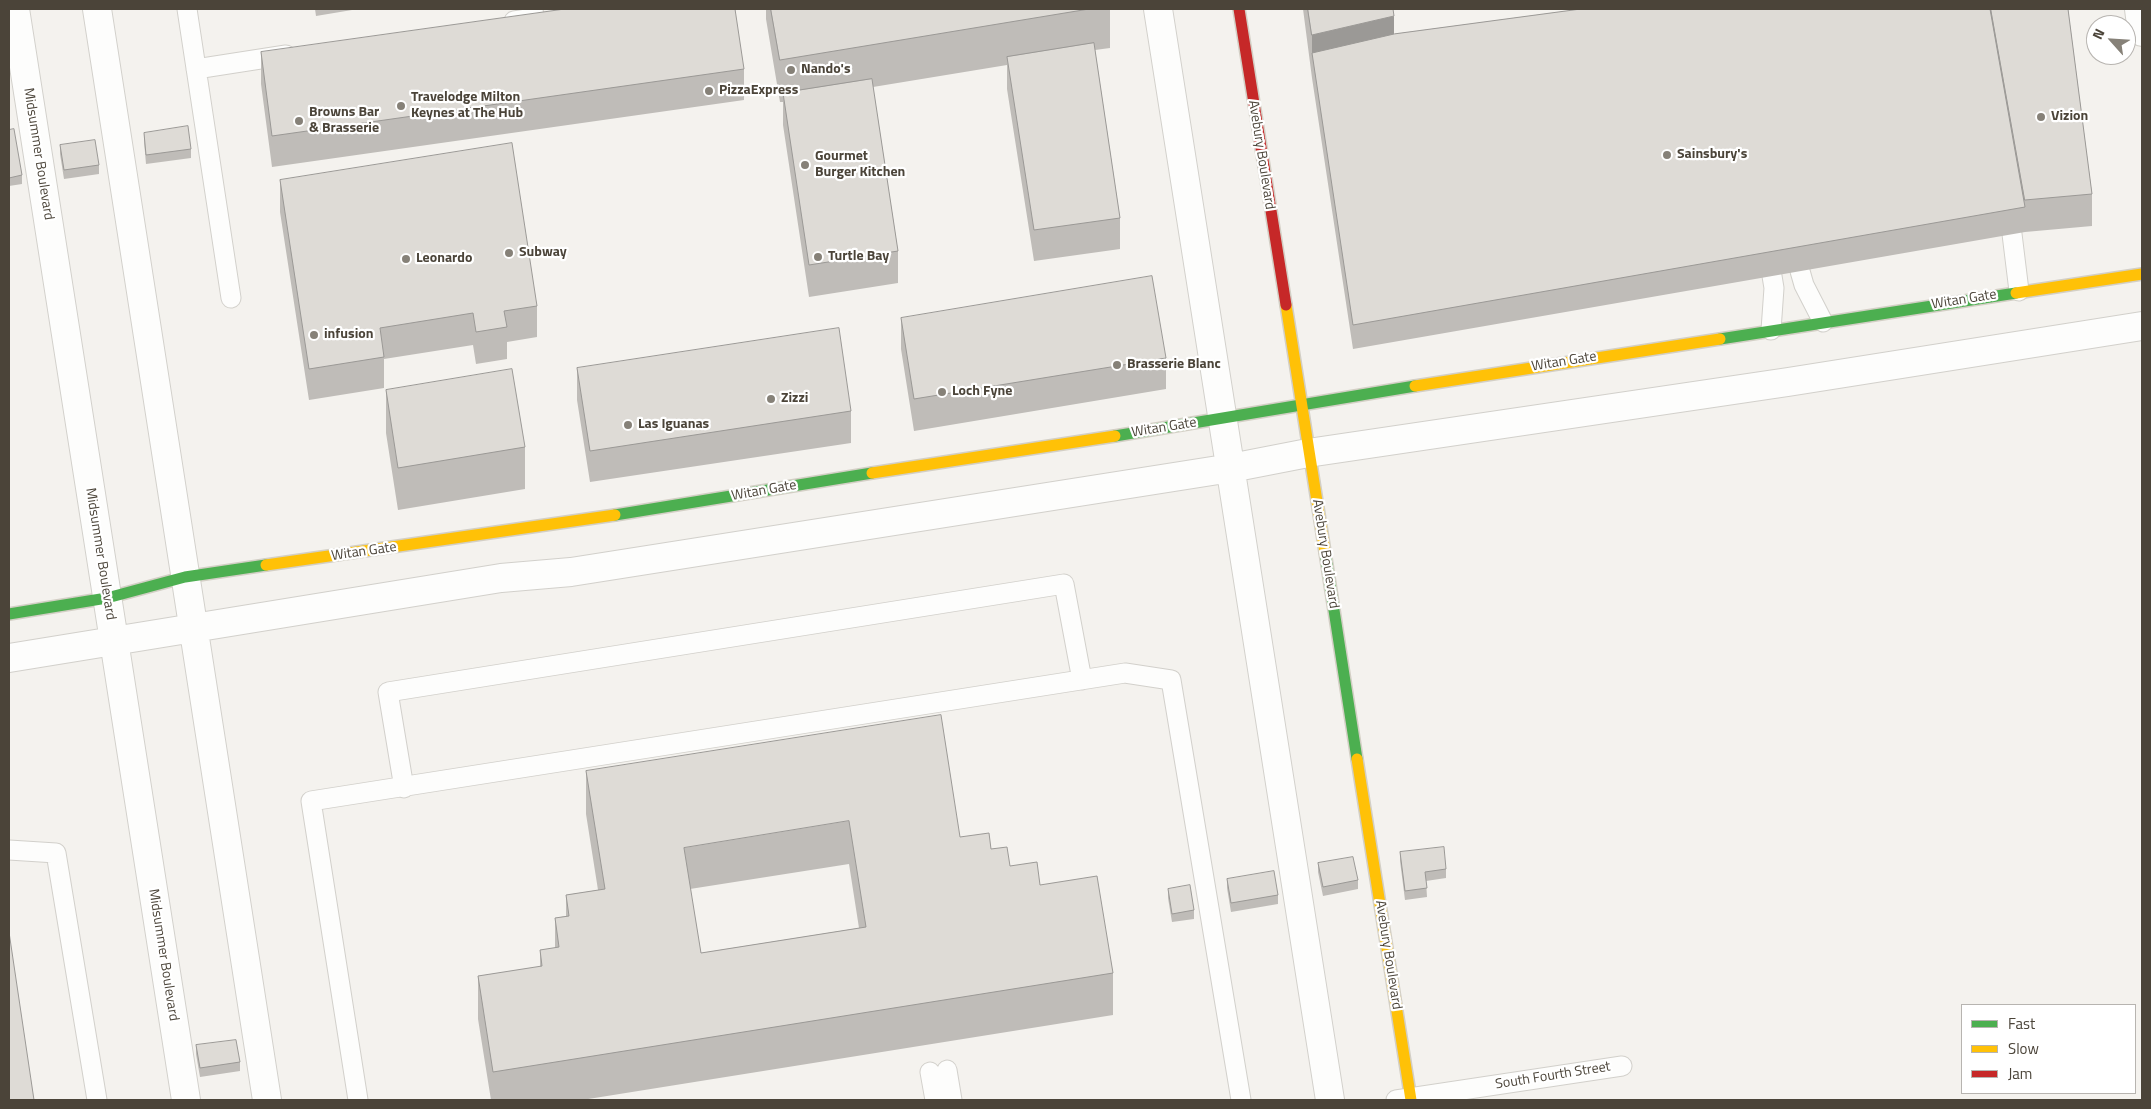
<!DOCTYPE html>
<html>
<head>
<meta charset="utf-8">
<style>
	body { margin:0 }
	#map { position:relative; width:2151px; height:1109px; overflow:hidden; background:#f4f2ee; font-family:"Titillium Web",sans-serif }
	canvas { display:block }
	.frame { position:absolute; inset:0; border:10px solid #4b4439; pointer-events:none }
	.legend { position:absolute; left:1961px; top:1004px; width:175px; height:90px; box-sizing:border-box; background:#fff; border:1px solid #b7b4b0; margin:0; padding:6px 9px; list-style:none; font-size:15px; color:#4b4439 }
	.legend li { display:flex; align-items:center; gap:10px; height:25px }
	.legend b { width:25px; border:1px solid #b7b4b0 }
	.north { position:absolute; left:2086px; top:15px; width:50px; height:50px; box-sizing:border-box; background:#fff; border:1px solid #b7b4b0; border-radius:50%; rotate:296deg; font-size:14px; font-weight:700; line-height:20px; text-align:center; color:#4b4439 }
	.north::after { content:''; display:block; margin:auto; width:18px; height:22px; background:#868178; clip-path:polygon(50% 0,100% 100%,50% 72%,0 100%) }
</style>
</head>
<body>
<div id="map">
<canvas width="2151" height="1109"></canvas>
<div class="frame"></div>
<ul class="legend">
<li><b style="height:6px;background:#4caf50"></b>Fast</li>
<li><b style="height:6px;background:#ffc107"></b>Slow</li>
<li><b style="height:6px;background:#c62828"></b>Jam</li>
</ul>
<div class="north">N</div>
</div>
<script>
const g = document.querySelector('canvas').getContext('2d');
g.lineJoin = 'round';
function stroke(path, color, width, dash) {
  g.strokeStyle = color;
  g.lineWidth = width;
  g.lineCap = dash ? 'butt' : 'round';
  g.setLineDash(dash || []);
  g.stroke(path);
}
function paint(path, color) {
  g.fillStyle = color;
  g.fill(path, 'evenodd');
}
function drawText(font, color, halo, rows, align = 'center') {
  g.font = font + ' "Titillium Web",sans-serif';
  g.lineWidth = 4.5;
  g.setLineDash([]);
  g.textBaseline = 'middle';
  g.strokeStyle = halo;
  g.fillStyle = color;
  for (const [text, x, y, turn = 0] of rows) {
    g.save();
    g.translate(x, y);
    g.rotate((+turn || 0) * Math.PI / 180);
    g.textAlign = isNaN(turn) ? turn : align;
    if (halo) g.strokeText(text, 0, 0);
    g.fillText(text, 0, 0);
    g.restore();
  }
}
const lane = new Path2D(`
	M187,9l44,289
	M514,21l20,-3 -1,-9
	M196,69l90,-14
	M2012,234l7,57
	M1800,271l4,14 19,37
	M1771,330l3,-42 -2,-12
	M404,788l-16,-96 676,-108 18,96
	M9,850l47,3 41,247
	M947,1070l5,30
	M930,1072l5,28
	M358,1100l-47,-299 814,-128 46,7 70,420
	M1396,1100l226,-34`);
const street = new Path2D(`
	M15,9l171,1091
	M97,9c57,364 111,728 170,1091
	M1158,9l172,1091
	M2139,9l3,23
	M9,658l492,-80 70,-6 660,-104 77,-15 480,-71 354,-56`);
const fast = new Path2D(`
	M1720,339l296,-46
	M1115,436l300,-50
	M615,515l257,-42
	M1325,552l32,207
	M9,614l98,-16 78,-21 81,-12`);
const slow = new Path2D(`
	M2016,293l126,-19
	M1286,305l39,247
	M1415,386l305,-47
	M872,473l243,-37
	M266,565l349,-50
	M1357,759l54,341`);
const jam = new Path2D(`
	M1239,9l47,296`);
const wall = new Path2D(`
	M315,9h43l-42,7z
	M766,9h344v39l-15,2 25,168v31l-86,12 -27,-172v-24l-134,22 25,164v32l-89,14 -26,-172v-23h-3l-14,-83z
	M1303,9h90l1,25 187,-25h487l24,185v32l-67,6 -672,117 -41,-271z
	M261,52l483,17v31l-472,67 -11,-83z
	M9,130l13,45v9l-13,2z
	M144,133l47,16v9l-45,6 -2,-23z
	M60,145l39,20v9l-35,5 -4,-25z
	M280,180l257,126v31l-30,5v17l-31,5 -3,-19 -89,14v29l-75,12 -29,-188z
	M901,318l265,40v31l-252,42 -13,-82z
	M577,368l274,43v32l-261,39 -13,-82z
	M386,390l139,57v42l-127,21 -12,-77z
	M586,771l374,66 31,12 19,17 30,19 73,88v42l-531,85h-91l-13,-81v-43l62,-9v-17l15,-2v-30l11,-2v-21l32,-5 -12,-76zM849,864l10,64 -158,25 -11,-64z
	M1400,852l46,17v9l-20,3 1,16 -22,3 -5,-39z
	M1318,863l40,17v9l-35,7 -5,-24z
	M1227,879l51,16v9l-47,8 -4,-24z
	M1168,889l26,21v9l-22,3 -4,-24z
	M196,1045l44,17v9l-40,6 -4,-23z`);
const shadedWall = new Path2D(`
	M1394,16v43l-82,-6v-18z`);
const building = new Path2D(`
	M565,9h170l9,60 -472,67 -11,-84z
	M771,9h318l-309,51z
	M1308,9h85l1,7 -82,19z
	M1581,9h409l35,198 -672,118 -41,-272 82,-19z
	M1991,9h77l24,185 -67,6z
	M1094,43l26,175 -86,12 -27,-173z
	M872,79l26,172 -89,14 -26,-172z
	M188,126l3,23 -45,6 -2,-22z
	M14,129l8,46 -13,3v-48z
	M95,140l4,25 -35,5 -4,-25z
	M512,143l25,163 -33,5 3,16 -31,5 -3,-19 -93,15 4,29 -75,12 -29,-189z
	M1152,276l14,82 -252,41 -13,-81z
	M839,328l12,83 -261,40 -13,-83z
	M512,369l13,78 -127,21 -12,-78z
	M941,715l19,122 29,-4 2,16 16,-2 3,19 27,-4 3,23 57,-9 16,97 -620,99 -15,-96 64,-10 -2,-16 19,-3 -4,-29 14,-2 -3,-21 39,-6 -19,-118zM849,821l17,106 -165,26 -17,-105z
	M1444,847l2,22 -21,3 2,16 -22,3 -5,-39z
	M1353,857l5,23 -35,7 -5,-24z
	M1274,871l4,24 -47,8 -4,-24z
	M1190,885l4,25 -22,4 -4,-25z
	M9,932l25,168h-25z
	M236,1040l4,22 -40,6 -4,-23z`);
const markers = [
	[791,70,5,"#868178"],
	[709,91,5,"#868178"],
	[401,106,5,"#868178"],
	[2041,117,5,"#868178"],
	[299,121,5,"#868178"],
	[1667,155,5,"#868178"],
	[805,165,5,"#868178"],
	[509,253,5,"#868178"],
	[818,257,5,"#868178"],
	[406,259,5,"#868178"],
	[314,335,5,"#868178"],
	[1117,365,5,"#868178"],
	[942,392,5,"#868178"],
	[771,399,5,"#868178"],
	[628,425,5,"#868178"]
];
const poiNames = [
	["Nando's",801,70],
	["PizzaExpress",719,91],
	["Travelodge Milton",411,98],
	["Keynes at The Hub",411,114],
	["Browns Bar",309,113],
	["& Brasserie",309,129],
	["Vizion",2051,117],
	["Sainsbury's",1677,155],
	["Gourmet",815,157],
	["Burger Kitchen",815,173],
	["Subway",519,253],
	["Turtle Bay",828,257],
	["Leonardo",416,259],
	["infusion",324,335],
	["Brasserie Blanc",1127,365],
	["Loch Fyne",952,392],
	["Zizzi",781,399],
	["Las Iguanas",638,425]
];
const streetNames = [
	["Midsummer Boulevard",38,154,81],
	["Avebury Boulevard",1261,155,81],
	["Witan Gate",1964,300,-9],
	["Witan Gate",1564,362,-9],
	["Witan Gate",1164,428,-9],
	["Witan Gate",764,491,-10],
	["Witan Gate",364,552,-8],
	["Midsummer Boulevard",100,554,81],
	["Avebury Boulevard",1325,554,81],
	["Midsummer Boulevard",163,955,81],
	["Avebury Boulevard",1388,955,81],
	["South Fourth Street",1553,1076,-9]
];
stroke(lane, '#d2d0cb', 21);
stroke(street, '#d2d0cb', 30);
stroke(fast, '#d3cfc5', 14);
stroke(slow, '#d3cfc5', 14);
stroke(jam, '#d3cfc5', 14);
stroke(lane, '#fdfdfc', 19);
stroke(street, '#fdfdfc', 28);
stroke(fast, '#4caf50', 11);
stroke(slow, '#ffc107', 11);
stroke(jam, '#c62828', 11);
paint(wall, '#bfbcb8');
paint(shadedWall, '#9b9996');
paint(building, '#dedbd6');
stroke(building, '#9b9996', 1);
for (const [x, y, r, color] of markers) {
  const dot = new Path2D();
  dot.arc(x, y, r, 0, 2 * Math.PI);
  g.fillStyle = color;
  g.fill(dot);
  stroke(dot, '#fff', 2);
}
drawText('bold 14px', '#4b4439', '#fff', poiNames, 'left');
drawText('14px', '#4b4439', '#fff', streetNames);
</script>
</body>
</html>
